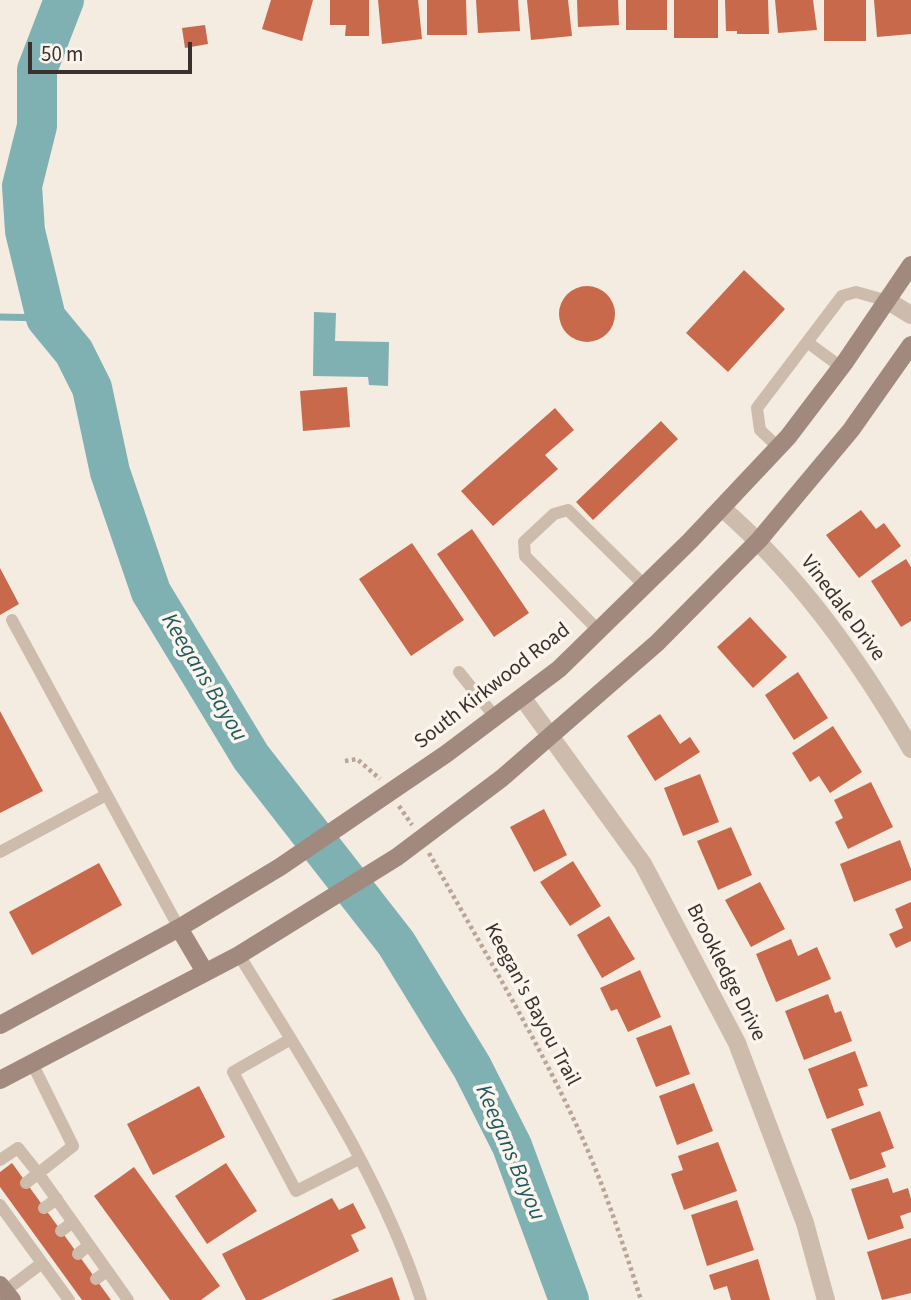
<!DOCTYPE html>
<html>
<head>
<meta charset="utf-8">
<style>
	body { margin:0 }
	#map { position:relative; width:911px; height:1300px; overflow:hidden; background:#f4ebe1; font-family:"Source Sans 3",sans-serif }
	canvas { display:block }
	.scale { position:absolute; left:28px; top:42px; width:164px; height:32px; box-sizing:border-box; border:4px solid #3b302b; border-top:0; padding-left:9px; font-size:21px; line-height:24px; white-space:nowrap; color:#3b302b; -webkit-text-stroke:5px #fbf5ee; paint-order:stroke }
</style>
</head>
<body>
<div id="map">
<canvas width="911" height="1300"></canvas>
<div class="scale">50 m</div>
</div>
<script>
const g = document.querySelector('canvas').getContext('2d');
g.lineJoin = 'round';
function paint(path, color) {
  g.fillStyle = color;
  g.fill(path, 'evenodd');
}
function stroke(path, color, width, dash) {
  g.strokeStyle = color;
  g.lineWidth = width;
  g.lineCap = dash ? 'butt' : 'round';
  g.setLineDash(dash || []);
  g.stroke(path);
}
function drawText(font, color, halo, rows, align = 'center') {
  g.font = font + ' "Source Sans 3",sans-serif';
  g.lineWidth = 7;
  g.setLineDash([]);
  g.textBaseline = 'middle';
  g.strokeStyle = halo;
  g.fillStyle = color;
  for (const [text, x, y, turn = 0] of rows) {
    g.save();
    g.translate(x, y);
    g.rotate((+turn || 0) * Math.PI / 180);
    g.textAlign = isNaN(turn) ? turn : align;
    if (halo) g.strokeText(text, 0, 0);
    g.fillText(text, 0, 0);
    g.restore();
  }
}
const water = new Path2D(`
	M314,312l22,1 -1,28 54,1 -1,44 -19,-1 -1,-8 -55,-1z`);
const stream = new Path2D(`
	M0,317l46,1`);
const river = new Path2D(`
	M64,0l-27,70v56l-15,60 3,45 21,87 28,34 18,36 18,84 41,120 100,165 145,186 76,124 40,79 57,154`);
const building = new Path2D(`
	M271,0h42l-11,41 -40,-12z
	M330,0h39v36h-24l1,-11h-16z
	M378,0h40l4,39 -40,5z
	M427,0h39l1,35h-40z
	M476,0h42l2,31 -42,2z
	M527,0h41l4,36 -41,4z
	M577,0h41l1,25 -41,2z
	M626,0h41v30h-41z
	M674,0h44v38h-44z
	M725,0h43l1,34h-32v-3h-11z
	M775,0h38l4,30 -39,3z
	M824,0h42v41h-42z
	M874,0h37v34l-34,3z
	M205,25l3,19 -23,4 -3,-20z
	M744,270l41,39 -57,63 -42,-39z
	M559 314a28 28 0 1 1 56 0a28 28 0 1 1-56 0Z
	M347,387l3,40 -47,4 -3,-40z
	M555,408l19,22 -29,25 13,14 -65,57 -32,-35z
	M661,421l17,18 -85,81 -17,-18z
	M861,510l15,19 8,-6 17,23 -42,32 -33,-43z
	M472,529l57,84 -35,24 -57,-83z
	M412,543l52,77 -53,36 -52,-77z
	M906,559l5,8v54l-10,6 -30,-46z
	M0,568l19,36 -19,11z
	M750,617l37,40 -34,31 -36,-41z
	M798,672l30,46 -34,22 -29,-45z
	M0,711l43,80 -43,22z
	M660,714l20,30 10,-7 10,15 -45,29 -28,-45z
	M833,726l29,46 -32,21 -11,-17 -9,6 -18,-29z
	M700,774l19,48 -36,14 -19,-48z
	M871,782l22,45 -45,22 -13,-27 8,-4 -9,-18z
	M544,809l23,46 -33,17 -24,-45z
	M731,827l21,48 -34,15 -21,-49z
	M900,840l11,29v11l-57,22 -14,-38z
	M573,861l28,45 -31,20 -30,-44z
	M99,863l23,42 -90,50 -23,-43z
	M760,882l25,47 -34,18 -26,-47z
	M911,902v39l-15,7 -7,-14 14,-6 -8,-19z
	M609,916l26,43 -33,19 -25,-43z
	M791,939l7,17 19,-9 14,32 -55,23 -20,-48z
	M640,970l21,47 -33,15 -11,-23 -6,2 -11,-23z
	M828,994l7,19 6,-2 11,30 -48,19 -19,-49z
	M671,1025l19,49 -34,13 -20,-49z
	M855,1051l13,35 -10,3 6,16 -37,14 -19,-50z
	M694,1083l19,48 -36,14 -18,-49z
	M199,1086l26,51 -72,38 -26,-51z
	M880,1111l14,37 -13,5 5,14 -36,13 -19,-51z
	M718,1142l19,49 -53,19 -13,-36 12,-4 -5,-14z
	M12,1163l99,137h-29l-82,-113v-15z
	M226,1163l31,48 -50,33 -32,-48z
	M134,1167l86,119 -19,14h-31l-76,-104z
	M888,1178l5,15 15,-5 3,11v13l-11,4 4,12 -36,12 -17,-51z
	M332,1198l7,12 14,-7 13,25 -15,7 8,16 -98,49h-15l-24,-46z
	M737,1200l17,50 -47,16 -16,-51z
	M911,1238v55l-29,7 -15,-48z
	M758,1259l12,41h-39l-4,-14 -13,4 -5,-15z
	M392,1277l8,23h-69z`);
const path = new Path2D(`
	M345,761l12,-2 23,20
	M399,806l13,19
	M429,853c52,93 108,185 152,282 24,53 42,109 60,165`);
const service = new Path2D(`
	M807,342l34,25
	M778,447l-18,-17 -3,-22 85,-112 14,-4 32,9
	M12,620l167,308
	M599,631l-74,-75 -1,-14 30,-28 14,-4 77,76
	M459,672l36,45
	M0,852l106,-57
	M239,955c67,109 143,223 182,345
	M291,1039l-58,33 63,119 63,-32
	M0,1160l18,-12 20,25 90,127
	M26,1183l47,-37 -41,-83
	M0,1205l69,95
	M44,1208l13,-9
	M61,1231l12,-9
	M78,1254l11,-9
	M96,1279l11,-8
	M5,1291l37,-28`);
const minor = new Path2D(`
	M888,301l23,14
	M722,508c78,68 137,152 189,241`);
const tertiary = new Path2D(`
	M522,697l121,167 94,179 68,180 21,77`);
const secondary = new Path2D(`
	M179,928l26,44
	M0,1025l179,-97 101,-61 166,-113 113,-85 131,-128 98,-104 57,-75 66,-97
	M0,1080l239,-125 158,-98 105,-79 155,-135 102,-103 92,-110 60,-85
	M0,1285l12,15`);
const streetNames = [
	["Vinedale Drive",842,609,53],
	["South Kirkwood Road",493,687,-38],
	["Brookledge Drive",725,973,63],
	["Keegan's Bayou Trail",531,1005,62]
];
const waterNames = [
	["Keegans Bayou",203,678,59],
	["Keegans Bayou",509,1153,67]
];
paint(water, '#7fb0b2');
stroke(stream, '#7fb0b2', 7);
stroke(river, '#7fb0b2', 40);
paint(building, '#c8694b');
stroke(path, '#b9a596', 4.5, [3.5, 3.5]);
stroke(service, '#cdbbac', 12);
stroke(minor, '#cdbbac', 18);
stroke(tertiary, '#cdbbac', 18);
stroke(secondary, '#a18a7d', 18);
drawText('21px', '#3b302b', '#fbf5ee', streetNames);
drawText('italic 23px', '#1f5a5e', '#fbf5ee', waterNames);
</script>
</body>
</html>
